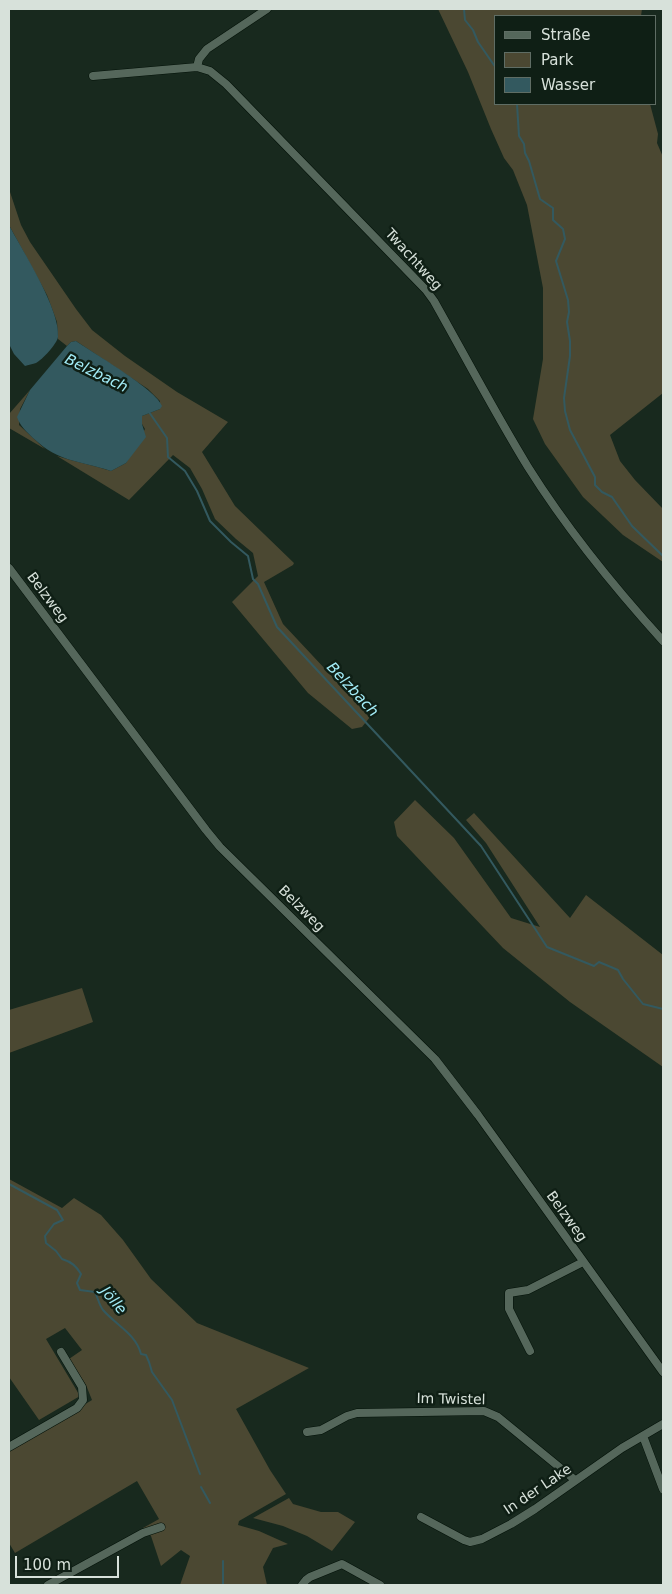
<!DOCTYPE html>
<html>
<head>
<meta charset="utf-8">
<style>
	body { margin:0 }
	#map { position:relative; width:672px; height:1594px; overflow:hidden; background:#18291e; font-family:"DejaVu Sans",sans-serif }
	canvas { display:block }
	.frame { position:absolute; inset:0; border:10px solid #d7e1da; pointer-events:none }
	.legend { position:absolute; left:494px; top:15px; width:162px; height:90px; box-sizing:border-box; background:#0f1f15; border:1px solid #5f6d64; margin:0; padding:6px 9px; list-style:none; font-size:15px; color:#d7e1da }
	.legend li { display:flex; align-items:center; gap:10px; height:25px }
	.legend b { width:25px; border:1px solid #5f6d64 }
	.scale { position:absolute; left:15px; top:1556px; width:104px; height:22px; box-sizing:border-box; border:2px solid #d7e1da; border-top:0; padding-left:6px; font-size:15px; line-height:18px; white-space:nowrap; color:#d7e1da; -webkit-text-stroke:4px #0f1f15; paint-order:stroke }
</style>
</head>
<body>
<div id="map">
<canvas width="672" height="1594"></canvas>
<div class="frame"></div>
<ul class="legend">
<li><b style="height:6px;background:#55675b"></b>Straße</li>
<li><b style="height:14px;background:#4b4832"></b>Park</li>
<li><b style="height:14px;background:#33595f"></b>Wasser</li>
</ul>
<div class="scale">100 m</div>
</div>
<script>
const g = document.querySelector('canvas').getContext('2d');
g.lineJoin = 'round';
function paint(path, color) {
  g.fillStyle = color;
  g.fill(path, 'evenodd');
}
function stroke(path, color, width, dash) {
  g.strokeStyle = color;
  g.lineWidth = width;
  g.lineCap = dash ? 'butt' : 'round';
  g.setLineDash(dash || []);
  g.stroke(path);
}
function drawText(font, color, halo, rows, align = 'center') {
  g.font = font + ' "DejaVu Sans",sans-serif';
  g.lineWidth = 5;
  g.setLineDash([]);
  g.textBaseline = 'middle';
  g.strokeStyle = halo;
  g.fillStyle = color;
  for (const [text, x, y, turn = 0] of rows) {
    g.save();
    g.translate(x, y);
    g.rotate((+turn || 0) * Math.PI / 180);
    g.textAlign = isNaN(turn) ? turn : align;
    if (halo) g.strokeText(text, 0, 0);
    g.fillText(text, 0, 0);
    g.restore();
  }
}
const green = new Path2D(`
	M438,9h204l-1,7h-145v88h154l8,30 -1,9 6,14v236l-53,42 10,26 15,19 28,29v53l-40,-27 -40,-38 -38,-53 -12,-25 10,-60v-71l-16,-83 -14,-35 -9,-12 -13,-29 -23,-57z
	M10,192l11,33 9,17 46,67 16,21 33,26 52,36 51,30 -26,30 33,54 59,57 -1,2 -29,17 19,42 87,93 -8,10 -10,2 -44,-36 -76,-91 26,-26 -5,-23 -17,-14 -21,-20 -13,-30 -12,-21 -17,-13 -44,45 -72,-44c18,6 36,9 54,15l15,-8 19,-34 -3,-5v-8l18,-7v-8l-12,-12 -72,-48 -5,1 -4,4 -9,-7 -1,-17 -10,-27 -38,-70z
	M30,390l-10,19 -1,16 26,24 -36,-21v-14z
	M415,800l39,38 57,80 29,9 -54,-84 -20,-23 8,-7 96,105 16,-23 77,60v112l-93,-65 -67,-54 -106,-112 -3,-14z
	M82,988l11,34 -84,31v-43z
	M9,1179l53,29 12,-10 27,17 22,25 28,39 46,44 112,45 -73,41 34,61 16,24 -47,27 -1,4 21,6 29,13 -15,4 -10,19 4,18h-87l10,-29 -9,-6 -20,16 -10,-30 -8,-8 16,-9 -22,-38 -122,72 -6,-10v-93l83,-50 -6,-15 -17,-26 13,-9 -17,-22 -19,11 34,57 -41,24 -30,-43z
	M289,1498l4,6 28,8h17l17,10 -23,29 -25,-15 -24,-10 -30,-8z`);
const water = new Path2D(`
	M9,225c13,25 52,85 49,112 -1,7 -16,23 -22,26 -3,1 -8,2 -11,3l-11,-12 -5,-10z
	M76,341c17,12 81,49 86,65l-2,3 -18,7v8l4,13 -20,26 -15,8c-33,-11 -51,-8 -78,-33 -7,-7 -13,-12 -16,-21l13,-27 37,-44 4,-4z`);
const stream = new Path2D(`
	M464,9l1,11 8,10 5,12 18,26
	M517,104l2,32 5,8 1,9 4,8 11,38 13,9v12l10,9 2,10 -9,22 12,39 1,12 -2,10 3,19v15l-6,42 1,13 5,19 25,47v8l7,7 10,5 20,29 31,30
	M149,412l18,26 1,19 17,14 12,20 13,30 21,21 17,14 5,23 5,5 19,43 204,219 66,101 47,19 5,-4 19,8 5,9 20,25 20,5
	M9,1184l48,26 6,10 -9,4 -9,12 1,7 10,8 6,8c10,3 14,7 19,15l-4,9 3,7 15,2c3,6 4,13 8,18 13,15 33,24 38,44l5,1 3,7 3,10 20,28 28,74
	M201,1487l9,16
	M223,1561v24`);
const minor = new Path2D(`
	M197,67l2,-8 8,-10 60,-40
	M93,76l104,-9 13,4 16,13 200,206 8,11c31,55 61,112 94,166 39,62 86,120 135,174
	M9,568l197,262 14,17 215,212 43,56 185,257
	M530,1351l-21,-42v-16l19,-3 55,-28
	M307,1432l14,-2 26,-14 10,-3 127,-2 14,6 77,63
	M643,1436l20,53
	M9,1447l68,-39 6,-8 -1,-13 -21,-35
	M421,1517l43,23 6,2 12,-3 29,-15 24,-15 87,-61 41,-24
	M48,1585l95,-52 18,-6
	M302,1585l4,-5 4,-3 32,-13 38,21`);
const streetNames = [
	["Twachtweg",413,260,48],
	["Belzweg",47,598,53],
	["Belzweg",301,909,45],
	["Belzweg",566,1217,54],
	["Im Twistel",451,1400,1],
	["In der Lake",538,1490,-34]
];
const waterNames = [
	["Belzbach",96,374,26],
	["Belzbach",352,690,47],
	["Jölle",113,1301,50]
];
paint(green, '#4b4832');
paint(water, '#33595f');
stroke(stream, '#33595f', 2);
stroke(minor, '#031108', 9);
stroke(minor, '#55675b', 8);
drawText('14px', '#d7e1da', '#0f1f15', streetNames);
drawText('italic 15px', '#a3edf8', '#0f1f15', waterNames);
</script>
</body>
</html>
